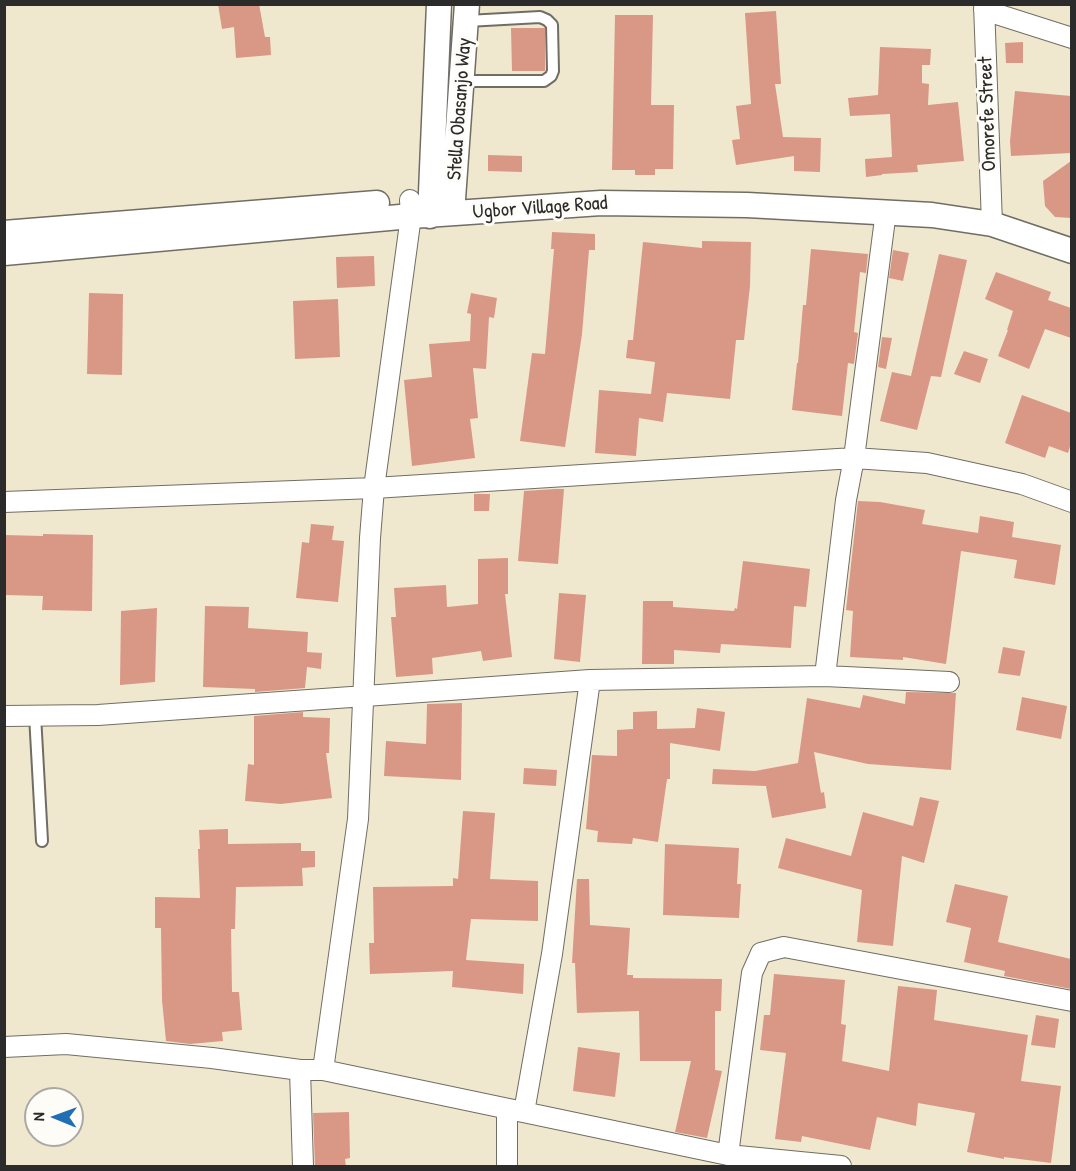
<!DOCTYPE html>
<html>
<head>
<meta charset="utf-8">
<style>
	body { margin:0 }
	#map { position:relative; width:1076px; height:1171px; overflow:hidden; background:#f0e8ce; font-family:"Patrick Hand",sans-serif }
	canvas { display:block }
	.frame { position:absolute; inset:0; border:6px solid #2b2b2b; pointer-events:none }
	.north { position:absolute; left:24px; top:1087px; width:60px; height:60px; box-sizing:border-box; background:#fdfcf7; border:2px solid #a9a8a5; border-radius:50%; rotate:271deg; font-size:16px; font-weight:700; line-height:24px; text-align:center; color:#2b2b2b }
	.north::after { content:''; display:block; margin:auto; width:21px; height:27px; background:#1f6fb2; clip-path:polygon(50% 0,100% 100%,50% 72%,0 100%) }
</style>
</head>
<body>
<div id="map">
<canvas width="1076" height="1171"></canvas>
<div class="frame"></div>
<div class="north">N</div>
</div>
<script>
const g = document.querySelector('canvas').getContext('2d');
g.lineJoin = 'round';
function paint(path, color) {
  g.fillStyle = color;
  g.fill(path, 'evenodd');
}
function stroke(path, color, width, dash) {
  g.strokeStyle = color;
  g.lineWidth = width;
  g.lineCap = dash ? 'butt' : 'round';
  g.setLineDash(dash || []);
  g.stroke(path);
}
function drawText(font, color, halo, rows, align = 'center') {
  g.font = font + ' "Patrick Hand",sans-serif';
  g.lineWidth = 6;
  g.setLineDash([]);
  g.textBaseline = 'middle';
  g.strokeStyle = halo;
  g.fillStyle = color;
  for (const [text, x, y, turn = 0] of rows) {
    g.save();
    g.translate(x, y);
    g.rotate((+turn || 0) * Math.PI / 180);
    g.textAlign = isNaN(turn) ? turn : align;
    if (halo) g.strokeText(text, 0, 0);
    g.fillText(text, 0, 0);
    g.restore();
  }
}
const building = new Path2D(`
	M218,4h41l6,33h5l1,18 -35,3 -2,-31 -12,2z
	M776,11l5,73h-6l8,53 38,1 -1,34 -26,-1v-15l-58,9 -4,-25 8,-1 -4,-33 15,-2 -6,-91z
	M615,15h38l-2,90h23l-1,64h-18v6h-20v-5h-23z
	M511,28h34v43h-33z
	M1023,42v21h-17l-1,-20z
	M880,47l51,2 -1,16h-8v18l7,1 -1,21 30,-3 6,59 -47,4 1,7 -36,2v1l-16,2 -1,-18 27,-2 -2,-43 -40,2 -2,-18 30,-3z
	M1015,91l56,5v57l-60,3 -1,-15z
	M488,155l34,1v16l-34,-1z
	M1071,161v57l-16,-1 -10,-11 -2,-25z
	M552,232l43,2v16h-6l-7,84 -17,113 -45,-6 12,-88 13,1 9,-105h-3z
	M702,241l49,1 -1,44 -6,54h-8l-6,59 -63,-6 -4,29 -24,-4 -3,38 -41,-3 4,-63 52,4 4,-32 -29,-4 2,-18h5l10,-98 59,6z
	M811,249l57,5 -2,19 -6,-1 -6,60 4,1 -4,31 -6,-1 -6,53 -50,-6 5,-47h1l5,-58h3z
	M893,250l16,3 -6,28 -14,-3z
	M939,254l28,6 -26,117 -10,-1 -14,54 -37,-9 12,-49 19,4z
	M374,256l1,30 -38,2 -1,-31z
	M996,272l55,20 -3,8 23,8v30l-26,-9 -16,40 -31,-13 10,-26h-1l6,-19 -28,-12z
	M89,293l34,1 -1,81 -35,-1z
	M471,293l26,5 -3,20 -5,-1 -3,52 -13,-1 5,50 -8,1 5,39 -63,8 -8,-86 28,-3 -3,-33 41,-3 1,-27 -4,-1z
	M338,299l2,58 -45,2 -2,-58z
	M882,337l10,1 -6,31 -8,-2z
	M964,351l24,8 -8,24 -26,-9z
	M1022,395l49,18v30l-3,10 -19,-7 -4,12 -40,-15z
	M555,489h9l-6,75 -40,-3 6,-70z
	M474,494h16l-1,17h-15z
	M858,501l22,1 45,8 -3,14 56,9 2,-17 34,6 -2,15 49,8 -6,40 -41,-7 3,-18 -56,-9 -15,113 -43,-7v3l-53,-3 3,-46 -7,-1z
	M311,524l23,2 -2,14 12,1 -6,61 -42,-4 6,-56 7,1z
	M43,534l50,1 -1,76 -50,-1 1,-14 -39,-1v-60l39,1z
	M508,558v36h-3l7,63 -29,4 -2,-10 -49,7 1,16 -37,3 -5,-60h5l-2,-29 52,-3 1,22 31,-3v-45z
	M743,561l67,8 -4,38 -12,-1 -3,42 -70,-4 -1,9 -46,-3v14h-32l1,-63h30v6l61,4 1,-3 2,1z
	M559,593l27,2 -6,67 -26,-3z
	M205,606l44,1 -1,21 60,4 -1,20 15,1 -1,16 -14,-2 -2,21 -50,4v-3l-52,-2z
	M157,608l-2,74 -35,3 1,-74z
	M1003,647l22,4 -5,25 -22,-3z
	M906,692l50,1 -5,77 -83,-6 -54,-12 7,41 3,-1 2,16 -54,10 -6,-32 -54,-2 1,-15 42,2 43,-8 9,-65 53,10 3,-13 42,9z
	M1022,697l45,9 -6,33 -45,-9z
	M462,703l-1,77 -77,-4 2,-35 40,3 1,-40z
	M697,708l28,4 -5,39 -50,-8v36h-3l-9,63 -25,-4 -1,6 -35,-2 1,-11 -12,-2 6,-74 25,1v-26l16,-1v-17l24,-1v18l38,-1z
	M303,712v5l27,1 -1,35h-3l6,45 -51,6 -36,-3 3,-37 6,1v-49z
	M524,768l33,2 -1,16 -33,-2z
	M920,797l19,4 -15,62 -22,-7 -9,90 -36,-4 5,-52 -84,-22 8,-30 65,18 12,-44 50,14z
	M463,811l32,2 -5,66 48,2v40l-67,-2 -5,41 58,4 -1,30 -71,-7 1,-16 -83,3 -1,-31h5l-1,-56 80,-1v-8l5,1z
	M228,829v15l73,-1v8h14v16l-13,1 1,18 -67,1 -1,42h-4l1,63h7l3,38 -20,2 1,9 -33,3 -24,-3 -4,-41 -1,-72h-6v-31l45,1 -2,-49h2l-1,-19z
	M665,844l74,4 -2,36h4l-2,34 -76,-3z
	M577,879h12l1,46 40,3 -3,47h6v3l89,1 -1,32h-6v59l7,1 -15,67 -32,-6 16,-71h-51l-1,-50 -62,2 -2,-50h-3z
	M955,884l53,12 -10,46 73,17v30l-67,-13 1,-5 -41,-9 7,-34 -25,-6z
	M774,974l71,6 -4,44 5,1 -4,36 47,10 9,-85 39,4 -3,30 94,15 -7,46 40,5 -10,77 -47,-6v2l-37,-7 8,-39 -57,-10 -2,23 -39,-9 -7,33 -68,-14 -1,6 -26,-3 11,-86 -26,-3 4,-35h6z
	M1036,1015l23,4 -4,29 -24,-3z
	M578,1047l42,6 -5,44 -42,-6z
	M349,1112l1,46 -5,1 1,8h-31l-2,-54z`);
const service = new Path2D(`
	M463,81h81l7,-5 2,-5 -1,-46 -5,-5 -7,-3 -73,4
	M35,715l7,126`);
const minor = new Path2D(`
	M984,4l8,220
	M984,10l88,28
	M4,502l370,-14 480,-30 73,5 95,21 50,18
	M825,676l124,6
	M4,716l94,-1 492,-35 235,-4 21,-176 8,-42 32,-247
	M4,1047l62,-3 146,14 88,12h23l405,85 113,11
	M300,1070l3,96
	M323,1070l35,-251 12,-281 4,-50 37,-272 -1,-16
	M507,1110v56
	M524,1112l28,-158 38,-274
	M728,1155l24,-182 9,-20 23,-6 288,54`);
const tertiary = new Path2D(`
	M452,213l15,-209
	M430,216l9,-212
	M4,233l373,-30
	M4,253l407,-37 190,-13 146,2 185,10 60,9 80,27`);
const streetNames = [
	["Stella Obasanjo Way",460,109,-86],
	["Omorefe Street",988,114,-92],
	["Ugbor Village Road",540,208,-4]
];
paint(building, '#d99785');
stroke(service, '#706d64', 14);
stroke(minor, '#706d64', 22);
stroke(tertiary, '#706d64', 27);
stroke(service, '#fff', 10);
stroke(minor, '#fff', 20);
stroke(tertiary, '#fff', 24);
drawText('20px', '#2b2b2b', '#fdfcf7', streetNames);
</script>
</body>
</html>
